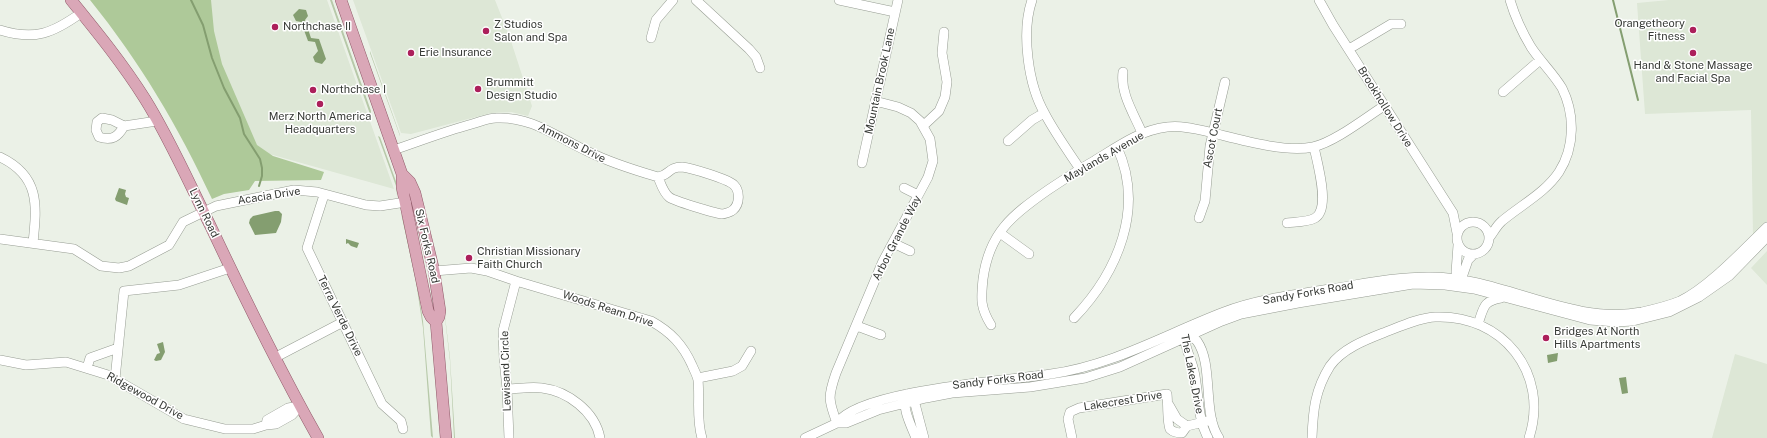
<!DOCTYPE html>
<html>
<head>
<meta charset="utf-8">
<style>
	body { margin:0 }
	canvas { display:block; background:#ebf1e7 }
</style>
</head>
<body>
<canvas width="1767" height="438"></canvas>
<script>
const g = document.querySelector('canvas').getContext('2d');
g.lineJoin = 'round';
function paint(path, color) {
  g.fillStyle = color;
  g.fill(path, 'evenodd');
}
function stroke(path, color, width, dash) {
  g.strokeStyle = color;
  g.lineWidth = width;
  g.lineCap = dash ? 'butt' : 'round';
  g.setLineDash(dash || []);
  g.stroke(path);
}
function drawText(font, color, halo, rows, align = 'center') {
  g.font = font + ' "Public Sans",sans-serif';
  g.lineWidth = 3;
  g.setLineDash([]);
  g.textBaseline = 'middle';
  g.strokeStyle = halo;
  g.fillStyle = color;
  for (const [text, x, y, turn = 0] of rows) {
    g.save();
    g.translate(x, y);
    g.rotate((+turn || 0) * Math.PI / 180);
    g.textAlign = isNaN(turn) ? turn : align;
    if (halo) g.strokeText(text, 0, 0);
    g.fillText(text, 0, 0);
    g.restore();
  }
}
const built = new Path2D(`
	M191,0h136l67,189 -139,-39z
	M353,0h142l15,38 22,68 -4,10 -17,-4 -20,1 -80,21 -10,-1z
	M1669,0h98v224l-14,13 -2,-127 -106,4 -8,-111z
	M1767,251v34l-16,-17z
	M1735,354l32,10v74h-55z`);
const green = new Path2D(`
	M330,0h2l39,111v6z
	M370,51l30,84v1l-30,-83z
	M378,136l2,1 18,50 -1,8 -1,-9z
	M401,213l9,29 13,79 10,117 -2,-2 -8,-108 -7,-46z
	M441,283l9,75 5,80h-1l-4,-77z`);
const forest = new Path2D(`
	M90,0h121l3,31 8,33 35,81 16,11 51,16 -3,8 -66,1 -6,9 -25,4 -12,5c-34,-73 -72,-137 -122,-199z`);
const water = new Path2D(`
	M299,9l7,1 2,6 -3,4 6,18 8,1 7,20 -4,5 -7,-2 -2,-5 5,-6 -3,-9 -7,-1 -7,-19 -5,-1 -3,-6z
	M119,188l7,2 -1,4 1,3 3,1 -2,7 -11,-4 -1,-2z
	M275,211h4l3,3 -1,8 -5,11 -21,2 -6,-12 1,-4 3,-3z
	M346,239l13,4 -2,5 -6,-2 -3,-3 -2,1z
	M163,342l2,10 -4,8 -5,1 -2,-1 3,-6 3,-1 -3,-9z
	M1558,353l-1,8 -9,2 -1,-8z
	M1626,377l2,16 -6,1 -3,-16z`);
const stream = new Path2D(`
	M191,0l12,25 9,33 12,30 16,30 4,16 16,25 2,9v8l-3,10
	M1613,0l25,100`);
const minor = new Path2D(`
	M696,0l53,49 7,8 4,11
	M839,0l56,12
	M1032,0c-11,32 -4,85 13,114 10,19 23,37 35,55
	M1319,0l14,25 120,188 4,20
	M0,30c35,11 53,3 81,-17
	M651,38l5,-18 17,-20
	M1349,49l42,-25h10
	M1123,72c-3,21 11,42 19,61
	M1503,92l37,-32
	M124,126c-6,11 -12,15 -25,11l-3,-7 1,-8 5,-4 10,2 12,6 33,-5
	M923,126l16,-15 6,-14 2,-15 -5,-29 2,-21
	M1008,141l24,-21 12,-7
	M394,150c26,-9 52,-19 78,-26 8,-2 16,-6 24,-6 36,-2 62,20 93,34 22,11 45,18 69,25 12,-2 10,-10 24,-10 9,1 46,12 52,18 6,6 6,19 -1,25 -2,2 -9,4 -11,4 -8,-1 -48,-13 -53,-17 -6,-5 -8,-13 -11,-20
	M0,157c40,19 37,48 33,86
	M862,163l36,-163
	M904,188l14,7
	M324,195l-17,53 75,156 19,17 2,8
	M1199,218l6,-17 5,-55 15,-64
	M1457 238a16 16 0 1 1 32 0a16 16 0 1 1-32 0Z
	M1287,223c8,-1 21,-1 28,-5 16,-9 2,-56 -1,-71
	M1000,233l29,21
	M1489,238c4,-5 8,-13 13,-17 19,-16 43,-28 57,-49 16,-25 16,-58 3,-84 -9,-15 -22,-27 -31,-41 -9,-15 -16,-30 -21,-47
	M0,239l74,10 27,17 18,2 10,-2 40,-21 14,-23 33,-16 78,-16 23,2 49,13 14,1 26,-4
	M893,243l17,8
	M434,271l37,-3 16,3 29,10 135,40c20,11 32,24 41,44 2,5 5,10 6,15 2,19 -2,39 4,58
	M1458,283l-2,-11 2,-27
	M1460,283l8,-23 6,-6
	M1074,318c44,-46 71,-110 43,-171
	M1478,324c6,-17 5,-23 23,-26
	M991,325c-11,-18 -10,-26 -8,-46 6,-46 29,-64 65,-89 15,-10 30,-20 46,-29 23,-14 46,-31 73,-34 14,-2 29,2 42,5 29,7 75,21 104,15 22,-5 52,-29 71,-41
	M857,326l24,9
	M1188,333c2,3 6,5 9,8 17,24 5,72 22,97
	M1184,334c1,15 7,24 10,37 5,22 3,47 14,67
	M276,357l67,-35
	M0,360l26,5 40,-3 42,13 76,44 41,10h28l13,-4 10,-1 16,-9 8,-9
	M87,368l3,-10 28,-10
	M698,378l35,-7 9,-5 9,-15
	M115,379l9,-88 55,-6 51,-17
	M507,389c11,0 24,-3 35,-1 25,3 53,23 58,50
	M1169,405l8,14 10,7
	M837,423c21,-33 174,-43 214,-49 63,-9 115,-40 173,-62 34,-13 70,-17 106,-23 33,-5 65,-12 98,-12 73,-1 142,49 214,35 13,-3 26,-6 38,-11 29,-14 63,-51 87,-74
	M837,423c-9,-23 -9,-27 -1,-50l47,-112 45,-84 5,-16 -3,-22 -10,-18 -9,-8 -13,-6 -23,-6
	M266,425l1,-5 21,-12 12,-2
	M509,438l-2,-49 -3,-30 -1,-28 13,-50
	M805,438l32,-15h9l32,-13 48,-12 26,-5 78,-6 55,-9 35,-11 102,-46 19,-7 57,-11 115,-19 32,1 29,4 116,31 26,2 17,-1 36,-9 30,-15 30,-21 38,-39
	M916,438c-6,-15 -14,-29 -10,-44l8,6 10,38
	M1072,438l-4,-19 2,-7 9,-4 88,-14c1,7 0,31 3,35 3,3 8,4 12,4l5,-7 25,-6
	M1312,438c1,-28 3,-48 18,-72 12,-17 35,-26 53,-33 16,-6 35,-15 52,-16 67,-3 115,56 94,121`);
const major = new Path2D(`
	M71,0c26,32 52,64 74,99 25,40 44,84 65,126 34,72 69,144 108,213
	M341,0l61,174v13l26,124 3,6 5,5
	M402,174l8,8 5,11 19,78 6,40 -1,6 -3,5 10,116`);
const markers = [
	[275,27,4,"#ac1f5b"],
	[1693,30,4,"#ac1f5b"],
	[486,31,4,"#ac1f5b"],
	[411,53,4,"#ac1f5b"],
	[1693,53,4,"#ac1f5b"],
	[478,89,4,"#ac1f5b"],
	[313,90,4,"#ac1f5b"],
	[320,104,4,"#ac1f5b"],
	[469,258,4,"#ac1f5b"],
	[1546,338,4,"#ac1f5b"]
];
const poiNames = [
	["Orangetheory",1685,24,"right"],
	["Fitness",1685,37,"right"],
	["Z Studios",494,25],
	["Salon and Spa",494,38],
	["Northchase II",283,27],
	["Erie Insurance",419,53],
	["Hand & Stone Massage",1693,66,"center"],
	["and Facial Spa",1693,79,"center"],
	["Brummitt",486,83],
	["Design Studio",486,96],
	["Northchase I",321,90],
	["Merz North America",320,117,"center"],
	["Headquarters",320,130,"center"],
	["Christian Missionary",477,252],
	["Faith Church",477,265],
	["Bridges At North",1554,332],
	["Hills Apartments",1554,345]
];
const streetNames = [
	["Mountain Brook Lane",880,81,-78],
	["Brookhollow Drive",1385,107,58],
	["Ascot Court",1213,138,-79],
	["Ammons Drive",572,143,27],
	["Maylands Avenue",1104,157,-30],
	["Acacia Drive",269,196,-9],
	["Lynn Road",204,213,64],
	["Arbor Grande Way",897,238,-63],
	["Six Forks Road",427,246,77],
	["Sandy Forks Road",1308,293,-10],
	["Woods Ream Drive",608,309,18],
	["Terra Verde Drive",340,316,64],
	["Lewisand Circle",506,371,-92],
	["The Lakes Drive",1192,374,79],
	["Sandy Forks Road",998,380,-7],
	["Ridgewood Drive",145,396,29],
	["Lakecrest Drive",1123,401,-9]
];
paint(built, '#dde7d6');
paint(green, '#b7c9a9');
paint(forest, '#aec999');
paint(water, '#849e70');
stroke(stream, '#849e70', 2);
stroke(minor, '#979d93', 10);
stroke(major, '#915b6a', 12);
stroke(minor, '#fff', 9);
stroke(major, '#daa7b7', 11);
for (const [x, y, r, color] of markers) {
  const dot = new Path2D();
  dot.arc(x, y, r, 0, 2 * Math.PI);
  g.fillStyle = color;
  g.fill(dot);
  stroke(dot, '#fff', 1.5);
}
drawText('11px', '#363935', '#fff', poiNames, 'left');
drawText('11px', '#363935', '#fff', streetNames);
</script>
</body>
</html>
